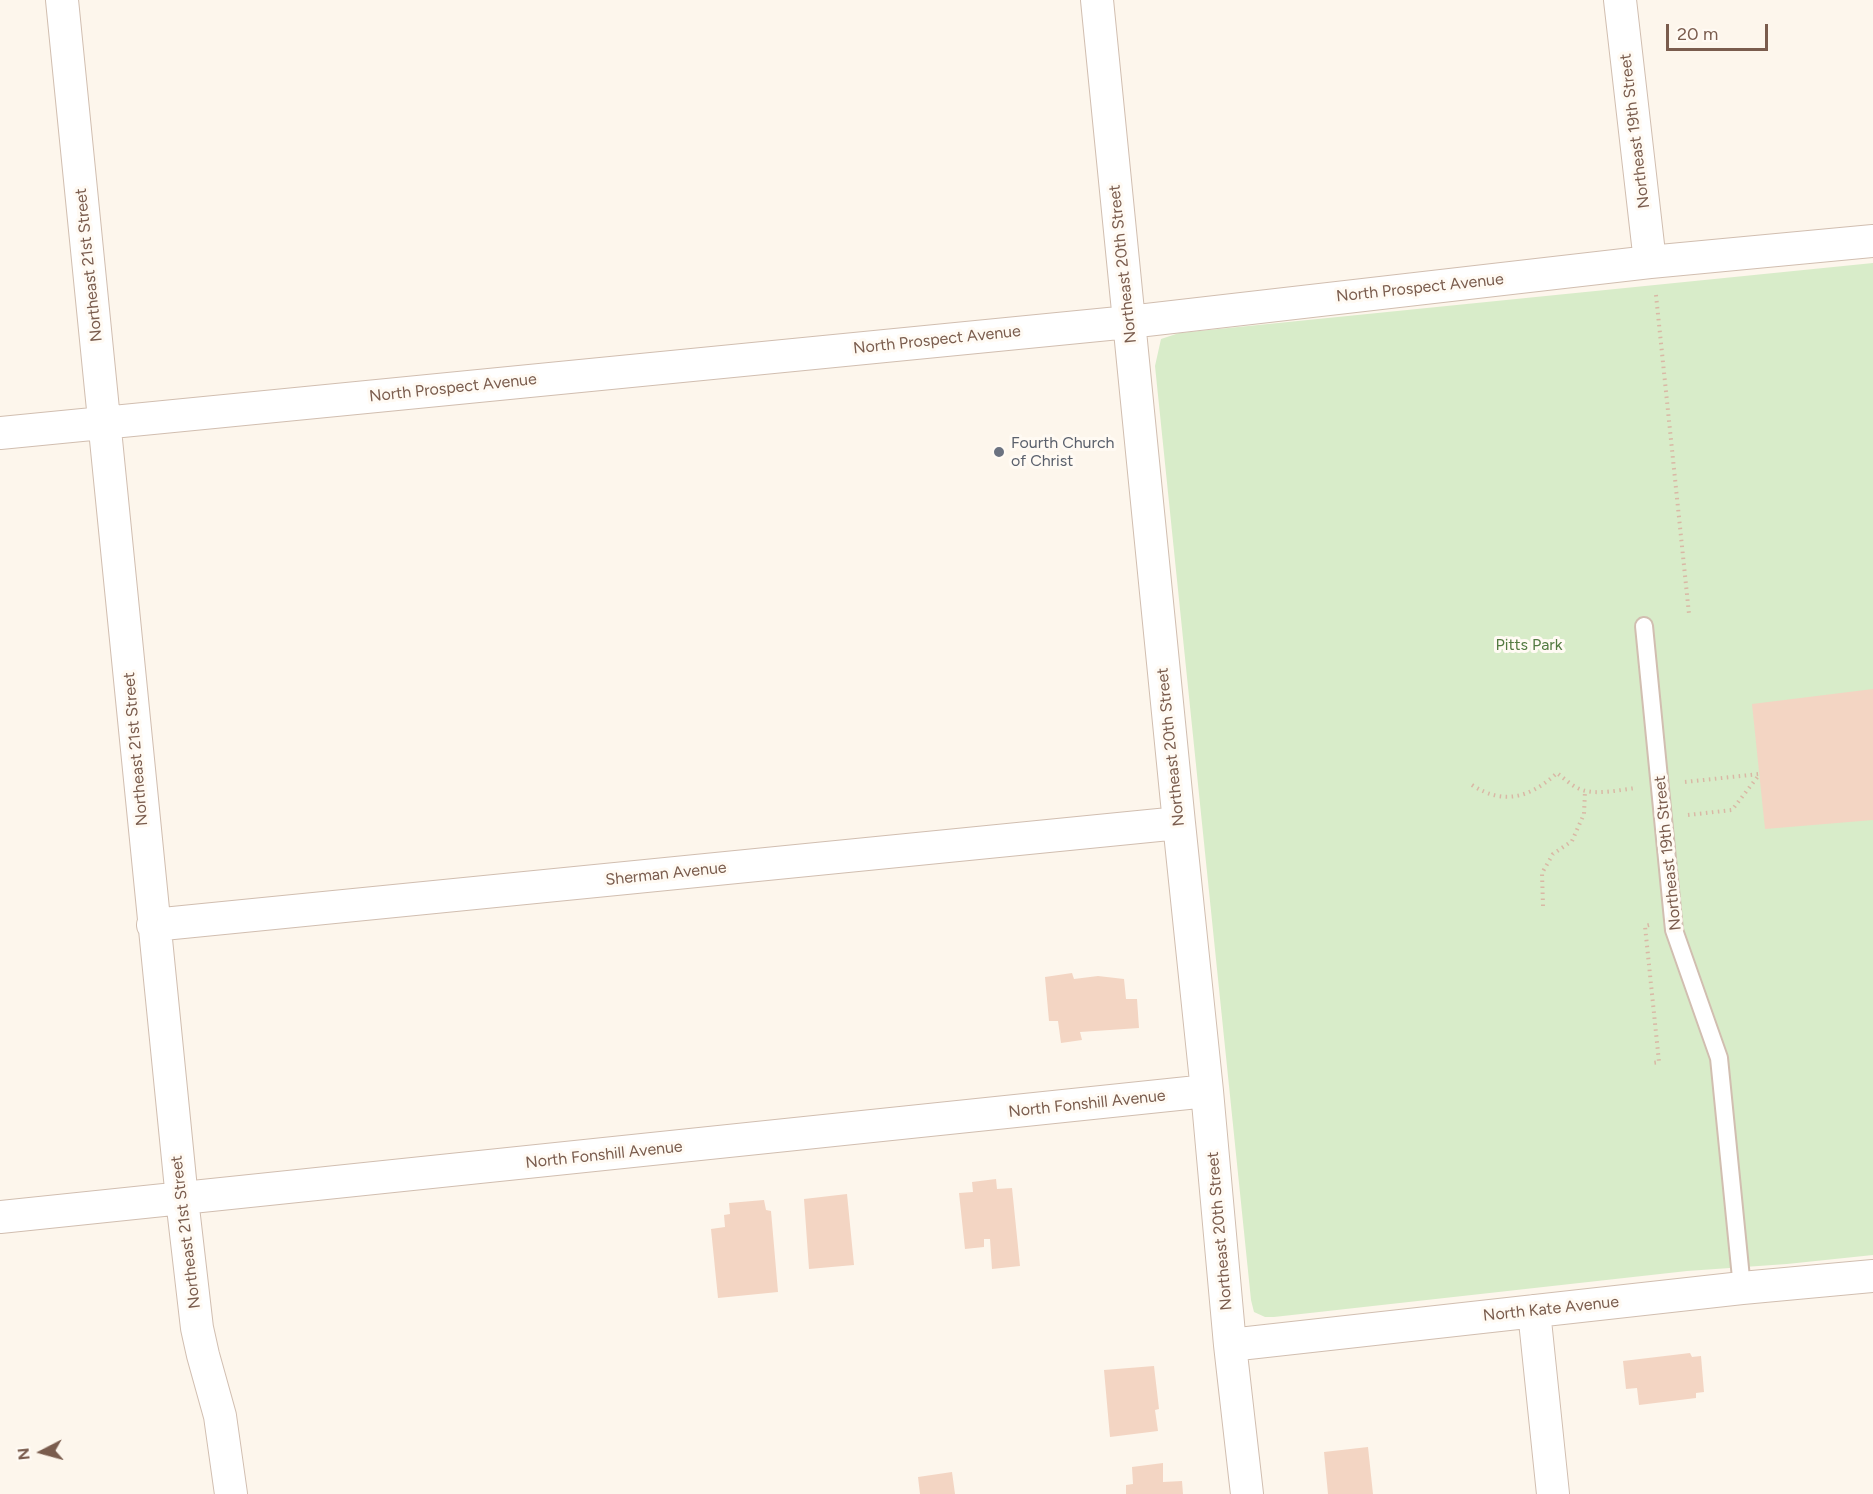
<!DOCTYPE html>
<html>
<head>
<meta charset="utf-8">
<style>
	body { margin:0 }
	#map { position:relative; width:1873px; height:1494px; overflow:hidden; background:#fdf6ec; font-family:Figtree,sans-serif }
	canvas { display:block }
	.north { position:absolute; left:12px; top:1422px; width:60px; height:60px; -webkit-text-stroke:4px #fffaf3; paint-order:stroke; rotate:264deg; font-size:16px; font-weight:700; line-height:24px; text-align:center; color:#7a5c4d }
	.north::after { content:''; display:block; margin:auto; width:21px; height:27px; background:#7a5c4d; clip-path:polygon(50% 0,100% 100%,50% 72%,0 100%) }
	.scale { position:absolute; left:1666px; top:24px; width:102px; height:27px; box-sizing:border-box; border:3px solid #7a5c4d; border-top:0; padding-left:8px; font-size:18px; line-height:21px; white-space:nowrap; color:#7a5c4d; -webkit-text-stroke:4px #fffaf3; paint-order:stroke }
</style>
</head>
<body>
<div id="map">
<canvas width="1873" height="1494"></canvas>
<div class="north">N</div>
<div class="scale">20 m</div>
</div>
<script>
const g = document.querySelector('canvas').getContext('2d');
g.lineJoin = 'round';
function paint(path, color) {
  g.fillStyle = color;
  g.fill(path, 'evenodd');
}
function stroke(path, color, width, dash) {
  g.strokeStyle = color;
  g.lineWidth = width;
  g.lineCap = dash ? 'butt' : 'round';
  g.setLineDash(dash || []);
  g.stroke(path);
}
function drawText(font, color, halo, rows, align = 'center') {
  g.font = font + ' Figtree,sans-serif';
  g.lineWidth = 6;
  g.setLineDash([]);
  g.textBaseline = 'middle';
  g.strokeStyle = halo;
  g.fillStyle = color;
  for (const [text, x, y, turn = 0] of rows) {
    g.save();
    g.translate(x, y);
    g.rotate((+turn || 0) * Math.PI / 180);
    g.textAlign = isNaN(turn) ? turn : align;
    if (halo) g.strokeText(text, 0, 0);
    g.fillText(text, 0, 0);
    g.restore();
  }
}
const green = new Path2D(`
	M1873,263v992l-86,9 -100,7 -413,46h-9l-11,-5 -3,-12 -96,-934 6,-27 18,-6z`);
const building = new Path2D(`
	M1873,689v131l-108,9 -13,-125z
	M1072,973l2,6 24,-3 26,3 2,20h11l2,29 -59,4 2,8 -21,3 -3,-22h-9l-4,-44z
	M996,1179l1,10 15,-1 8,78 -28,3 -2,-30h-6v8l-19,2 -6,-56 14,-1 -1,-10z
	M847,1194l7,71 -45,4 -5,-70z
	M764,1200l2,10 5,1 7,81 -60,6 -7,-69 14,-2 -1,-12 6,-1 -1,-11z
	M1690,1353l2,4 9,-1 3,36 -8,1v5l-57,7 -2,-17 -11,1 -3,-28z
	M1154,1366l5,43 -4,1 3,21 -48,6 -6,-67z
	M1368,1447l5,47h-45l-4,-42z
	M1163,1463v19l19,-1 1,13h-57v-9l7,-1 -1,-17z
	M952,1472l3,22h-35l-2,-17z`);
const path = new Path2D(`
	M1656,295l33,319
	M1685,782l74,-8
	M1472,785c32,21 59,12 85,-12 8,6 16,14 25,17 16,5 37,0 54,-2
	M1688,815l44,-5 27,-35
	M1543,906l-1,-33 11,-19 19,-13 12,-27 1,-23
	M1649,925l-4,1 14,136 -7,1`);
const lane = new Path2D(`
	M1644,626l30,304 45,128 23,230`);
const street = new Path2D(`
	M62,0l120,1199 15,129 6,27 17,61 11,78
	M1097,0l82,823 28,268 23,254 17,149
	M1620,0l30,262
	M0,433l1129,-111 521,-60 223,-21
	M153,925l1026,-102
	M0,1217l1207,-126
	M1534,1311l19,183
	M1230,1345l512,-57 131,-12`);
const markers = [
	[999,452,6,"#6b7280"]
];
const streetNames = [
	["Northeast 19th Street",1635,131,-97],
	["Northeast 20th Street",1123,264,-96],
	["Northeast 21st Street",89,265,-96],
	["North Prospect Avenue",1420,288,-6],
	["North Prospect Avenue",937,340,-6],
	["North Prospect Avenue",453,388,-6],
	["Northeast 20th Street",1171,747,-96],
	["Northeast 21st Street",136,749,-95],
	["Northeast 19th Street",1668,853,-96],
	["Sherman Avenue",666,874,-6],
	["North Fonshill Avenue",1087,1104,-6],
	["North Fonshill Avenue",604,1155,-6],
	["Northeast 20th Street",1220,1231,-95],
	["Northeast 21st Street",186,1232,-97],
	["North Kate Avenue",1551,1309,-6]
];
const worshipNames = [
	["Fourth Church",1011,443],
	["of Christ",1011,461]
];
const parkNames = [
	["Pitts Park",1529,645]
];
paint(green, '#d8ecc9');
paint(building, '#f3d5c3');
stroke(lane, '#d1beb0', 20);
stroke(street, '#d1beb0', 34);
stroke(path, '#d9b8a5', 4, [1.5, 4.5]);
stroke(lane, '#fff', 16);
stroke(street, '#fff', 32);
for (const [x, y, r, color] of markers) {
  const dot = new Path2D();
  dot.arc(x, y, r, 0, 2 * Math.PI);
  g.fillStyle = color;
  g.fill(dot);
  stroke(dot, '#fffaf3', 2);
}
drawText('16px', '#7a5c4d', '#fffaf3', streetNames);
drawText('16px', '#5b616d', '#fffaf3', worshipNames, 'left');
drawText('16px', '#537a41', '#fffaf3', parkNames);
</script>
</body>
</html>
